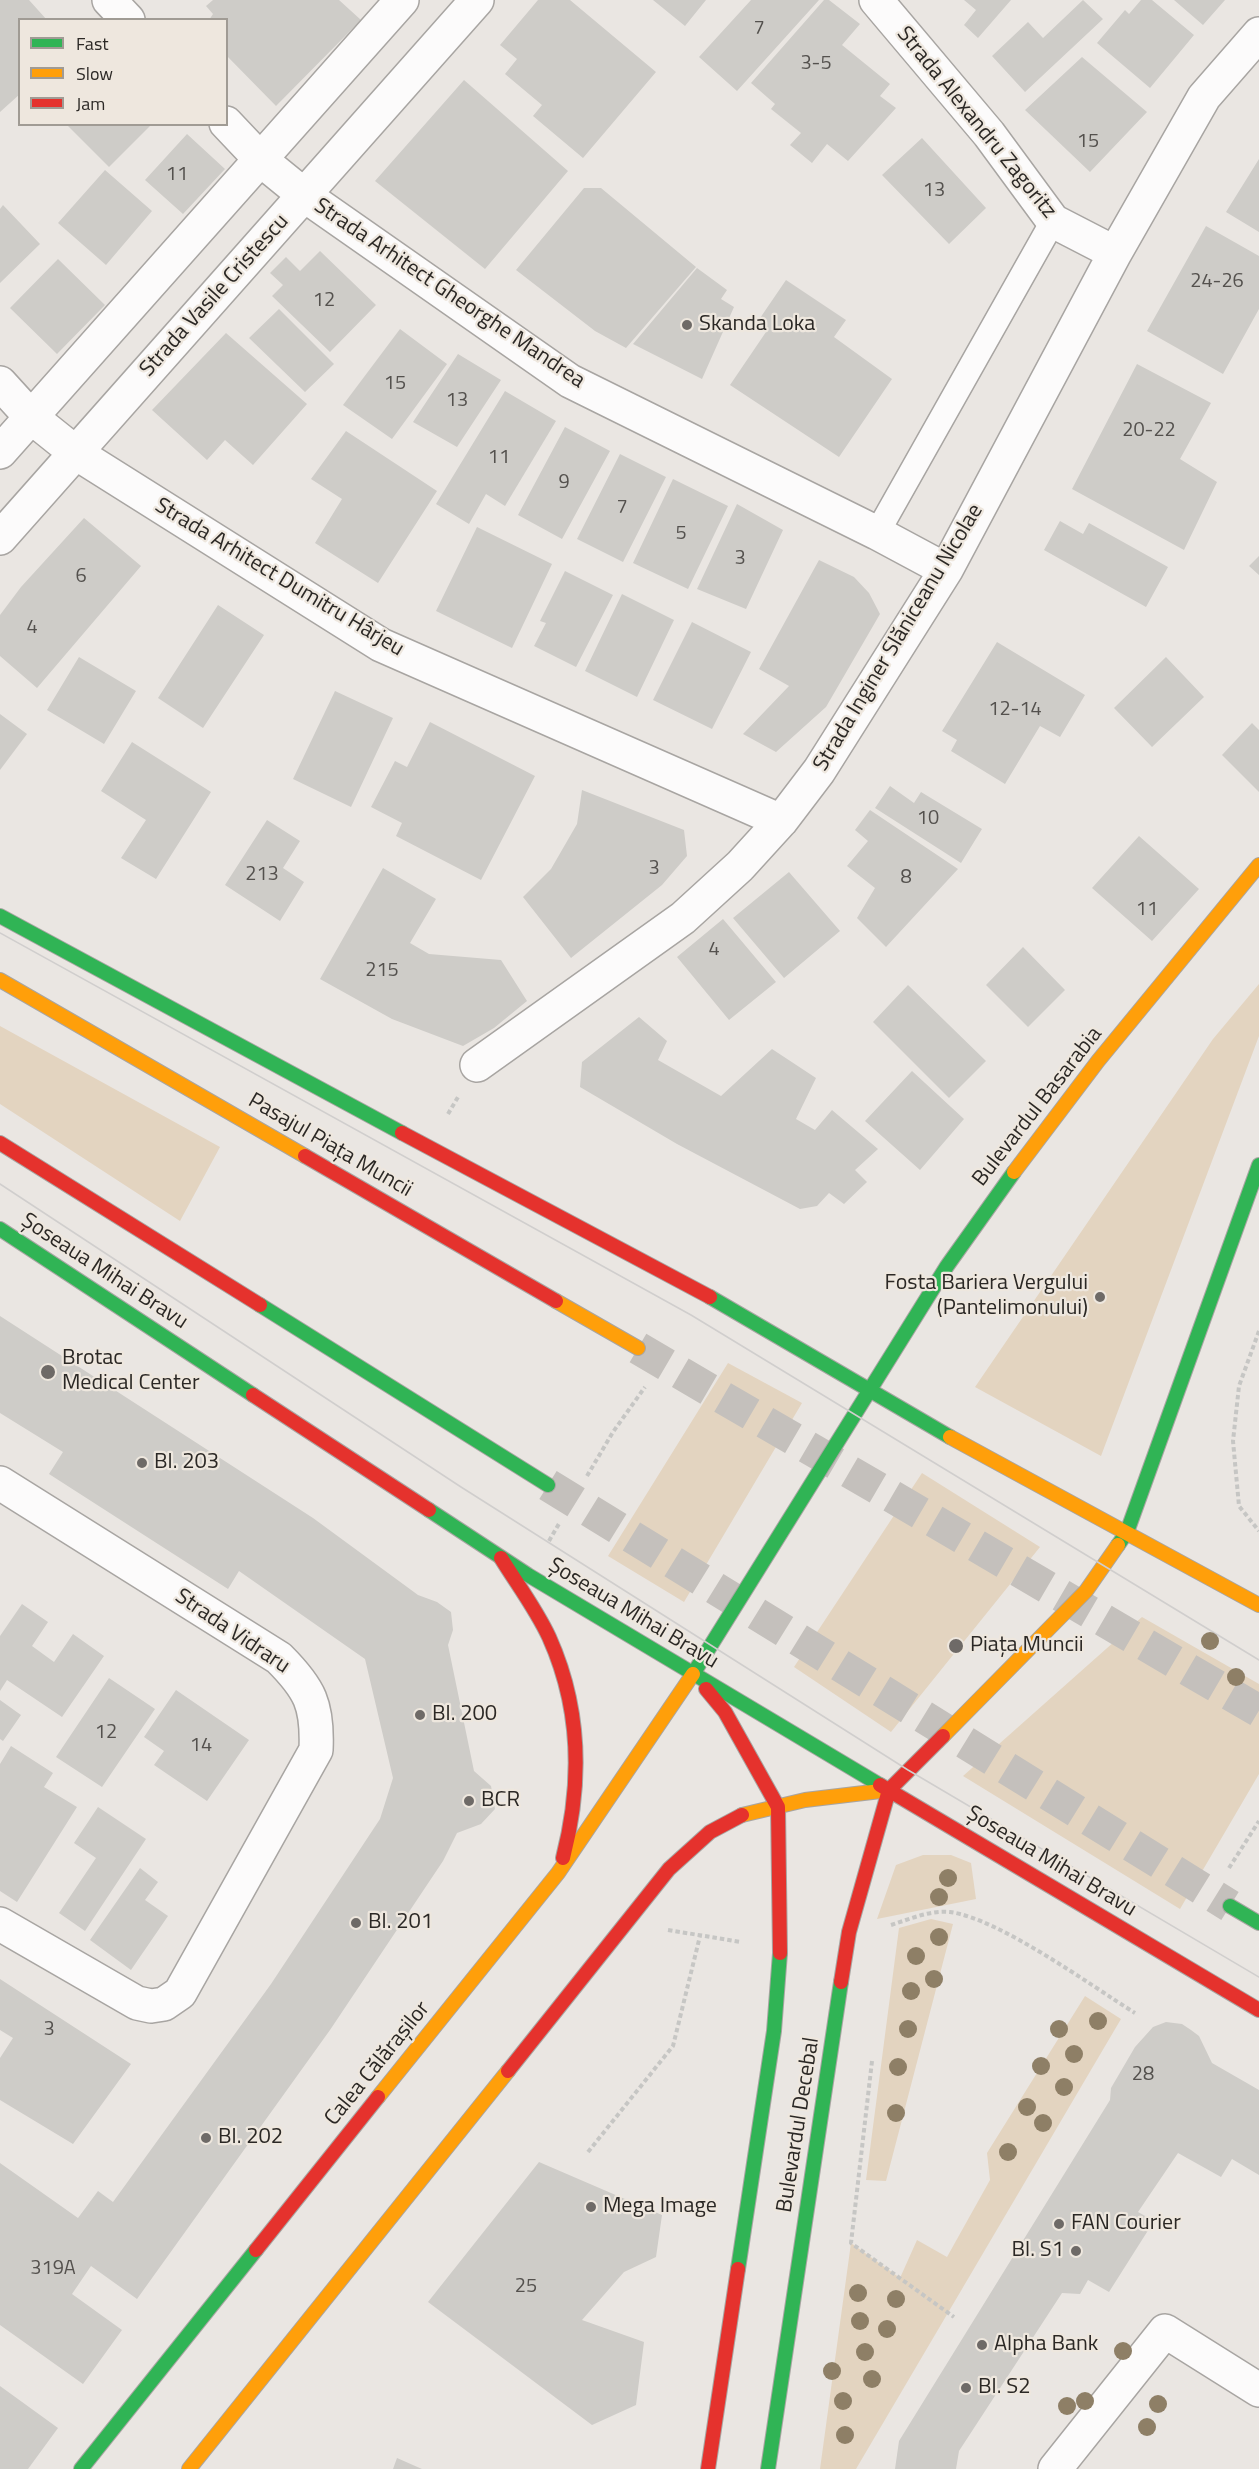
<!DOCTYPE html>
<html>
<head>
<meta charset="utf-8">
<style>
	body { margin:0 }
	#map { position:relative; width:1259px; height:2469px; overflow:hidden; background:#eae6e2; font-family:"Titillium Web",sans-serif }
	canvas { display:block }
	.legend { position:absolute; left:18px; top:18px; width:210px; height:108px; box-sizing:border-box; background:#eee7de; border:2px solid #a09b94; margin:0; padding:8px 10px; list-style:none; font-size:18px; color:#2b2825 }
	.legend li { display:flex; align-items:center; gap:12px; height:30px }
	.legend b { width:30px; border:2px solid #a09b94 }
</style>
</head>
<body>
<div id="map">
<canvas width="1259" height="2469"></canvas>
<ul class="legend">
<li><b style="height:8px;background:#30b455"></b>Fast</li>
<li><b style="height:8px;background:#ff9f0a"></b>Slow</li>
<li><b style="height:8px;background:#e5322d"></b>Jam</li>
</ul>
</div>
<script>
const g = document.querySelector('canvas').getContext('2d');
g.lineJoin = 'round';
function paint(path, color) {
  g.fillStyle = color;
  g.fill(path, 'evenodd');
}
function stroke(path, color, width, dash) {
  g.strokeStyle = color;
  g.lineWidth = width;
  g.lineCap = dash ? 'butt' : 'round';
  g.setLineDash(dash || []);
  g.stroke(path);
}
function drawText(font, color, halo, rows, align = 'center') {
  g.font = font + ' "Titillium Web",sans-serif';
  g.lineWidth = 4.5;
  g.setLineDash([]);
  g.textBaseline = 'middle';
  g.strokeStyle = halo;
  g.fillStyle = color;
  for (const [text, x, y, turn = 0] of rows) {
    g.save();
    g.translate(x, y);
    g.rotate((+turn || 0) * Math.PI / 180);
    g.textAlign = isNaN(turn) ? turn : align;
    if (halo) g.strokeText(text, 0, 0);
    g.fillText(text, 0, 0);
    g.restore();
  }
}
const green = new Path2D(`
	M1259,984v52l-158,420 -126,-69 238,-348z
	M0,1026l220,121 -40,74 -180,-117z
	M728,1363l74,40 -118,199 -76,-46z
	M922,1473l118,74 -149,185 -97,-65z
	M1142,1617l117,67v90l-79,135 -217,-133z
	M923,1855h28l20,8 5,36 -99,20 19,-54z
	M931,1919l22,5 -67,257 -20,-1 33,-252z
	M1085,1996l36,23 -265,450h-36l31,-226 49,35 17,-38 30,17 43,-77 -3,-27z`);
const building = new Path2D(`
	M0,0h29l18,20h-27v74l-20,18z
	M213,0h126l22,20 -85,86 -50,-51v-35h-17l4,-6 -7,-8z
	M538,0h32l86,72 -73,86 -50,-42 9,-11 -37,-31 12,-15 -17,-14z
	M653,0h53l-21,26z
	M751,0h68l-82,91 -38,-34z
	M824,0h5l31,24 -18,21 48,39 -10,12 16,12 -48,53 -21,-17 -15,19 -22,-18 11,-12 -30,-24 4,-5 -24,-21z
	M964,0h47l-33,38 -14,-13 12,-15z
	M1083,0l20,19 -78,73 -33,-36 36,-34 15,16z
	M1141,0h11l42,35 -44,53 -53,-45 28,-33 4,4z
	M1174,0h51l-22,25z
	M1082,57l65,55 -57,60 -65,-62z
	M464,80l104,91 -83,98 -110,-88z
	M66,124h86l-43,43z
	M187,134l38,35 -42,45 -38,-34z
	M922,138l64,70 -37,36 -67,-69z
	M1259,159v73l-33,-20z
	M105,170l47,41 -46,54 -48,-42z
	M584,188h17l95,79 -70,81 -31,-17 -79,-61z
	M3,205l37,39 -40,39v-74z
	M1206,226l53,30v53l-36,65 -76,-43z
	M320,251l56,54 -46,47 -58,-56 11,-11 -13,-12 16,-16 14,14z
	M58,259l47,46 -48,49 -47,-46z
	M697,268l30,22 -6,9 13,8 -32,72 -69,-35z
	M786,280l60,40 -12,17 58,42 -53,78 -109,-72 36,-53 -10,-8z
	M279,309l55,55 -29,28 -56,-54z
	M400,329l47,35 -55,75 -49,-34z
	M226,333l81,71 -54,61 -28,-25 -18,20 -55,-50z
	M458,354l43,26 -44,67 -44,-25z
	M1137,364l74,39 -31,56 37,23 -33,68 -112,-61z
	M505,391l51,30 -51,85 -19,-12 -17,30 -33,-20z
	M565,427l45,24 -48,88 -44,-24z
	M346,431l91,60 -59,92 -63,-40 27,-44 -31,-20z
	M620,454l46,23 -43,85 -46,-23z
	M673,479l55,27 -40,83 -55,-26z
	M737,504l46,26 -37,79 -49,-20z
	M84,518l57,48 -104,122 -37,-32v-41l21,-28z
	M1060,521l23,13 6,-11 79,44 -22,40 -102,-57z
	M477,527l75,37 -40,84 -76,-37z
	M1259,556v19l-10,-9z
	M819,560l35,17 15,16 11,21 -54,93 -50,45 -33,-18 46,-48 -30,-17z
	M565,571l48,24 -37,72 -42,-21 12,-23 -6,-2z
	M622,594l52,26 -37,77 -52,-26z
	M218,605l46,30 -61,93 -45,-30z
	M692,622l59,30 -39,77 -59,-29z
	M997,642l88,53 -25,42 -20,-11 -35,58 -54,-33 6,-11 -15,-9z
	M79,657l57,34 -32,53 -57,-34z
	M1166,657l38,40 -52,50 -38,-39z
	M335,691l58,27 -42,89 -58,-28z
	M0,714l27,20 -27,36z
	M430,722l105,54 -54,104 -85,-44 6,-13 -31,-16 24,-46 12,6z
	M1252,723l7,7v62l-37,-37z
	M132,742l79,50 -55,87 -35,-21 25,-38 -45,-29z
	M890,786l24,17 7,-11 61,37 -21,34 -86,-55z
	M582,790l102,40 3,26 -25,29 -91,73 -48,-61 28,-28 26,-45z
	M870,810l88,59 -72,78 -29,-29 18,-30 -28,-22 21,-25 -13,-11z
	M267,820l33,21 -17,27 21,14 -24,39 -55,-36z
	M1139,836l60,53 -47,52 -60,-53z
	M383,868l53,31 -26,44 19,11 72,6 26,41 -33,27 -31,18 -71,-27 -72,-40z
	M789,872l51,59 -56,47 -51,-60z
	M723,919l53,63 -47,38 -52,-63z
	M1023,947l42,43 -37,37 -42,-42z
	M908,985l78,76 -37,37 -76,-76z
	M639,1017l28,24 -9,19 63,36 51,-47 44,29 -20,41 19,11 17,-20 46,39 -23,21 12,12 -23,22 -15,-11 -12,13 -17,3 -123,-65 -97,-57 2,-25z
	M912,1071l52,48 -44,51 -55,-49z
	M0,1316l313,202 105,77 19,7 14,10 2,18 -5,15 26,126 17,15 4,23 -14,15 -24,9 -14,28 -113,169 -193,269 -46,-33 -19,28 50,36 -39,54 -83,-59v-162l78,55 20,-27 15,11 158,-218 109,-165 13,-41 -28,-119 -126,-88 -11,18 -179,-115 14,-22 -63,-39z
	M22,1604l26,18 -16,24 22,16 19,-28 31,22 -42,61 -55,-37 -7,11v-55z
	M109,1678l46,31 -53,78 -46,-30z
	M176,1690l73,50 -42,61 -53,-36 10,-14 -20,-14z
	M0,1700l21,15 -18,26 -3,-2z
	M11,1746l42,27 -9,14 33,20 -60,95 -17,-11v-127z
	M98,1807l48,32 -61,92 -26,-18 37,-55 -22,-15z
	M140,1868l18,14 -13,18 23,16 -37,54 -41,-30z
	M0,1979l131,85 -58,80 -73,-44v-42l13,-20 -13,-8z
	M1166,2022l16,2 9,6 8,6 13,27 47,27v85l-27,-16 -11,18 -43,-24 -40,59 16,9 -45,71 -21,-12 -8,14 -18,-1 -103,158 -3,18h-61l4,-28 211,-341 1,-12 24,-41 18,-20z
	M539,2162l123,53 -6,42 -32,15 -42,48 62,22 -8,63 -44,20 -164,-123z
	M0,2386l58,42 -30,41h-28z
	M397,2458l25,11h-29z`);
const primaryTunnel = new Path2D(`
	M638,1348l621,363
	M548,1485l682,421`);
const path = new Path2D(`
	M448,1114l10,-17
	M1259,1331l-20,55 -6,55 6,65 20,25
	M587,1476l26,-44 32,-45
	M549,1541l11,-19
	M1229,1868l30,-47
	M891,1925c19,-6 39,-15 59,-13 50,7 140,73 185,101
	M668,1930l73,12
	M872,2061l-21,182 103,74
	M588,2152l85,-106 27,-110`);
const lane = new Path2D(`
	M877,533l176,-312`);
const street = new Path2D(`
	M109,0l19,20
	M876,0l113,134 64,87 62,32
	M226,123l35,37 43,35 266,186 307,152 69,37
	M0,383l31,34 45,36 305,192 400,176
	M0,452l402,-452
	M0,538l477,-538
	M477,1065l206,-147 57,-52 41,-45 38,-50 127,-201 169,-317 89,-156 55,-63
	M0,1483l279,175c31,31 39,47 37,92l-136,243 -16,11 -13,2 -14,-3 -137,-79
	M1055,2469l110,-138 94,59`);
const fast = new Path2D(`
	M0,916l402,217
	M0,1229l253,166
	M710,1297l240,140
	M260,1305l288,180
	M429,1510l99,65 352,210
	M1118,1545l9,-13 132,-367
	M693,1674l254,-408 67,-94
	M1230,1906l29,17
	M738,2269l36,-238 6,-78
	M81,2469l175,-219
	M768,2469l73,-487`);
const slow = new Path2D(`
	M0,980l305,176
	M1014,1172l84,-111 161,-196
	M556,1301l82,47
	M950,1437l309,168
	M943,1736l143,-145 32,-46
	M742,1815l63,-15 84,-10
	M378,2097l180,-224 135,-199
	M189,2469l319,-398`);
const jam = new Path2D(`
	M402,1133l308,164
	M0,1143l260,162
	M305,1156l251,145
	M253,1395l176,115
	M501,1558c16,26 35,51 48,79 32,71 33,147 14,221
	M706,1689l19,23 53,95 2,146
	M880,1785l379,225
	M841,1982l8,-50 40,-142 54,-54
	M508,2071l161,-202 41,-37 32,-17
	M256,2250l122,-153
	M708,2469l30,-200`);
const tram = new Path2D(`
	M0,933l691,382 568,345
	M0,1184l461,303 447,283 351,207`);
const trees = [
	[1210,1641],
	[1236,1677],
	[948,1878],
	[939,1897],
	[939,1937],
	[916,1956],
	[934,1979],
	[911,1991],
	[1098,2021],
	[908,2029],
	[1059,2029],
	[1074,2054],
	[1041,2066],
	[898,2067],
	[1064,2087],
	[1027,2107],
	[896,2113],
	[1043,2123],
	[1008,2152],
	[858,2293],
	[896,2299],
	[860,2321],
	[887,2329],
	[1123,2351],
	[865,2352],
	[832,2371],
	[872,2379],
	[843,2401],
	[1085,2401],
	[1158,2404],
	[1067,2406],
	[1147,2427],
	[845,2435]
];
const markers = [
	[687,325,6,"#6e6a67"],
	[1100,1297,6,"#6e6a67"],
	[48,1372,8,"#6e6a67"],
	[142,1463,6,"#6e6a67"],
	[956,1646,8,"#6e6a67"],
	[420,1715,6,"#6e6a67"],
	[469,1801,6,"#6e6a67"],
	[356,1923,6,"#6e6a67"],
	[206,2138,6,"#6e6a67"],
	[591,2207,6,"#6e6a67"],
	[1059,2224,6,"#6e6a67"],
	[1076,2251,6,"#6e6a67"],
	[982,2345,6,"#6e6a67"],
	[966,2388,6,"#6e6a67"]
];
const numberNames = [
	["7",759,29],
	["3-5",816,64],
	["15",1088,142],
	["11",177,175],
	["13",934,191],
	["24-26",1217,282],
	["12",324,301],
	["15",395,384],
	["13",457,401],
	["20-22",1149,431],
	["11",499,458],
	["9",564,483],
	["7",622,508],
	["5",681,534],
	["3",740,559],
	["6",81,577],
	["4",32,628],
	["12-14",1015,710],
	["10",928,819],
	["3",654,869],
	["213",262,875],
	["8",906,878],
	["11",1147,910],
	["4",714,950],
	["215",382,971],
	["12",106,1733],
	["14",201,1746],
	["3",49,2030],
	["28",1143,2075],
	["319A",53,2269],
	["25",526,2287]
];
const streetNames = [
	["Strada Alexandru Zagoritz",976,123,51],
	["Strada Arhitect Gheorghe Mandrea",449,294,34],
	["Strada Vasile Cristescu",215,296,-48],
	["Strada Arhitect Dumitru Hârjeu",279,578,31],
	["Strada Inginer Slăniceanu Nicolae",899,638,-59],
	["Bulevardul Basarabia",1038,1107,-52],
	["Pasajul Piața Muncii",330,1146,30],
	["Șoseaua Mihai Bravu",104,1272,33],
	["Șoseaua Mihai Bravu",633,1614,31],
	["Strada Vidraru",232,1632,34],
	["Șoseaua Mihai Bravu",1051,1862,31],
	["Calea Călărașilor",378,2064,-51],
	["Bulevardul Decebal",799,2125,-81]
];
const poiNames = [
	["Skanda Loka",699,325],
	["Fosta Bariera Vergului",1088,1284,"right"],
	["(Pantelimonului)",1088,1309,"right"],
	["Brotac",62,1359],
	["Medical Center",62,1384],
	["Bl. 203",154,1463],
	["Piața Muncii",970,1646],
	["Bl. 200",432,1715],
	["BCR",481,1801],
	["Bl. 201",368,1923],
	["Bl. 202",218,2138],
	["Mega Image",603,2207],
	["FAN Courier",1071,2224],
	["Bl. S1",1064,2251,"right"],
	["Alpha Bank",994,2345],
	["Bl. S2",978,2388]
];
paint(green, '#e3d4c0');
paint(building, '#ceccc8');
stroke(primaryTunnel, '#c4c0bc', 33, [33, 16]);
stroke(lane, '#a8a5a2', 27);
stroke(street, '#a8a5a2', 36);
stroke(fast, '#a8a5a2', 16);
stroke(slow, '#a8a5a2', 16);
stroke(jam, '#a8a5a2', 16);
stroke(path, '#c6c6c4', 4, [4.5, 3]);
stroke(lane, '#fcfbfb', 24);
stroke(street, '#fcfbfb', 33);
stroke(fast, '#30b455', 14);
stroke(slow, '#ff9f0a', 14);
stroke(jam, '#e5322d', 14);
stroke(tram, '#d0cecd', 1.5);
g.fillStyle = '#8e7f66';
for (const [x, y] of trees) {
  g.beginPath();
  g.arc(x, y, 9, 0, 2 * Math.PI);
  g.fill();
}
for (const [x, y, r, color] of markers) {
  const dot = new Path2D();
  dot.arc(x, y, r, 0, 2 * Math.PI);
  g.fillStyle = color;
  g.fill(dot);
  stroke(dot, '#eee7de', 2);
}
drawText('20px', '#54514e', null, numberNames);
drawText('22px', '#2b2825', '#eee7de', streetNames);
drawText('22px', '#2b2825', '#eee7de', poiNames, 'left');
</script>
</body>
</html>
